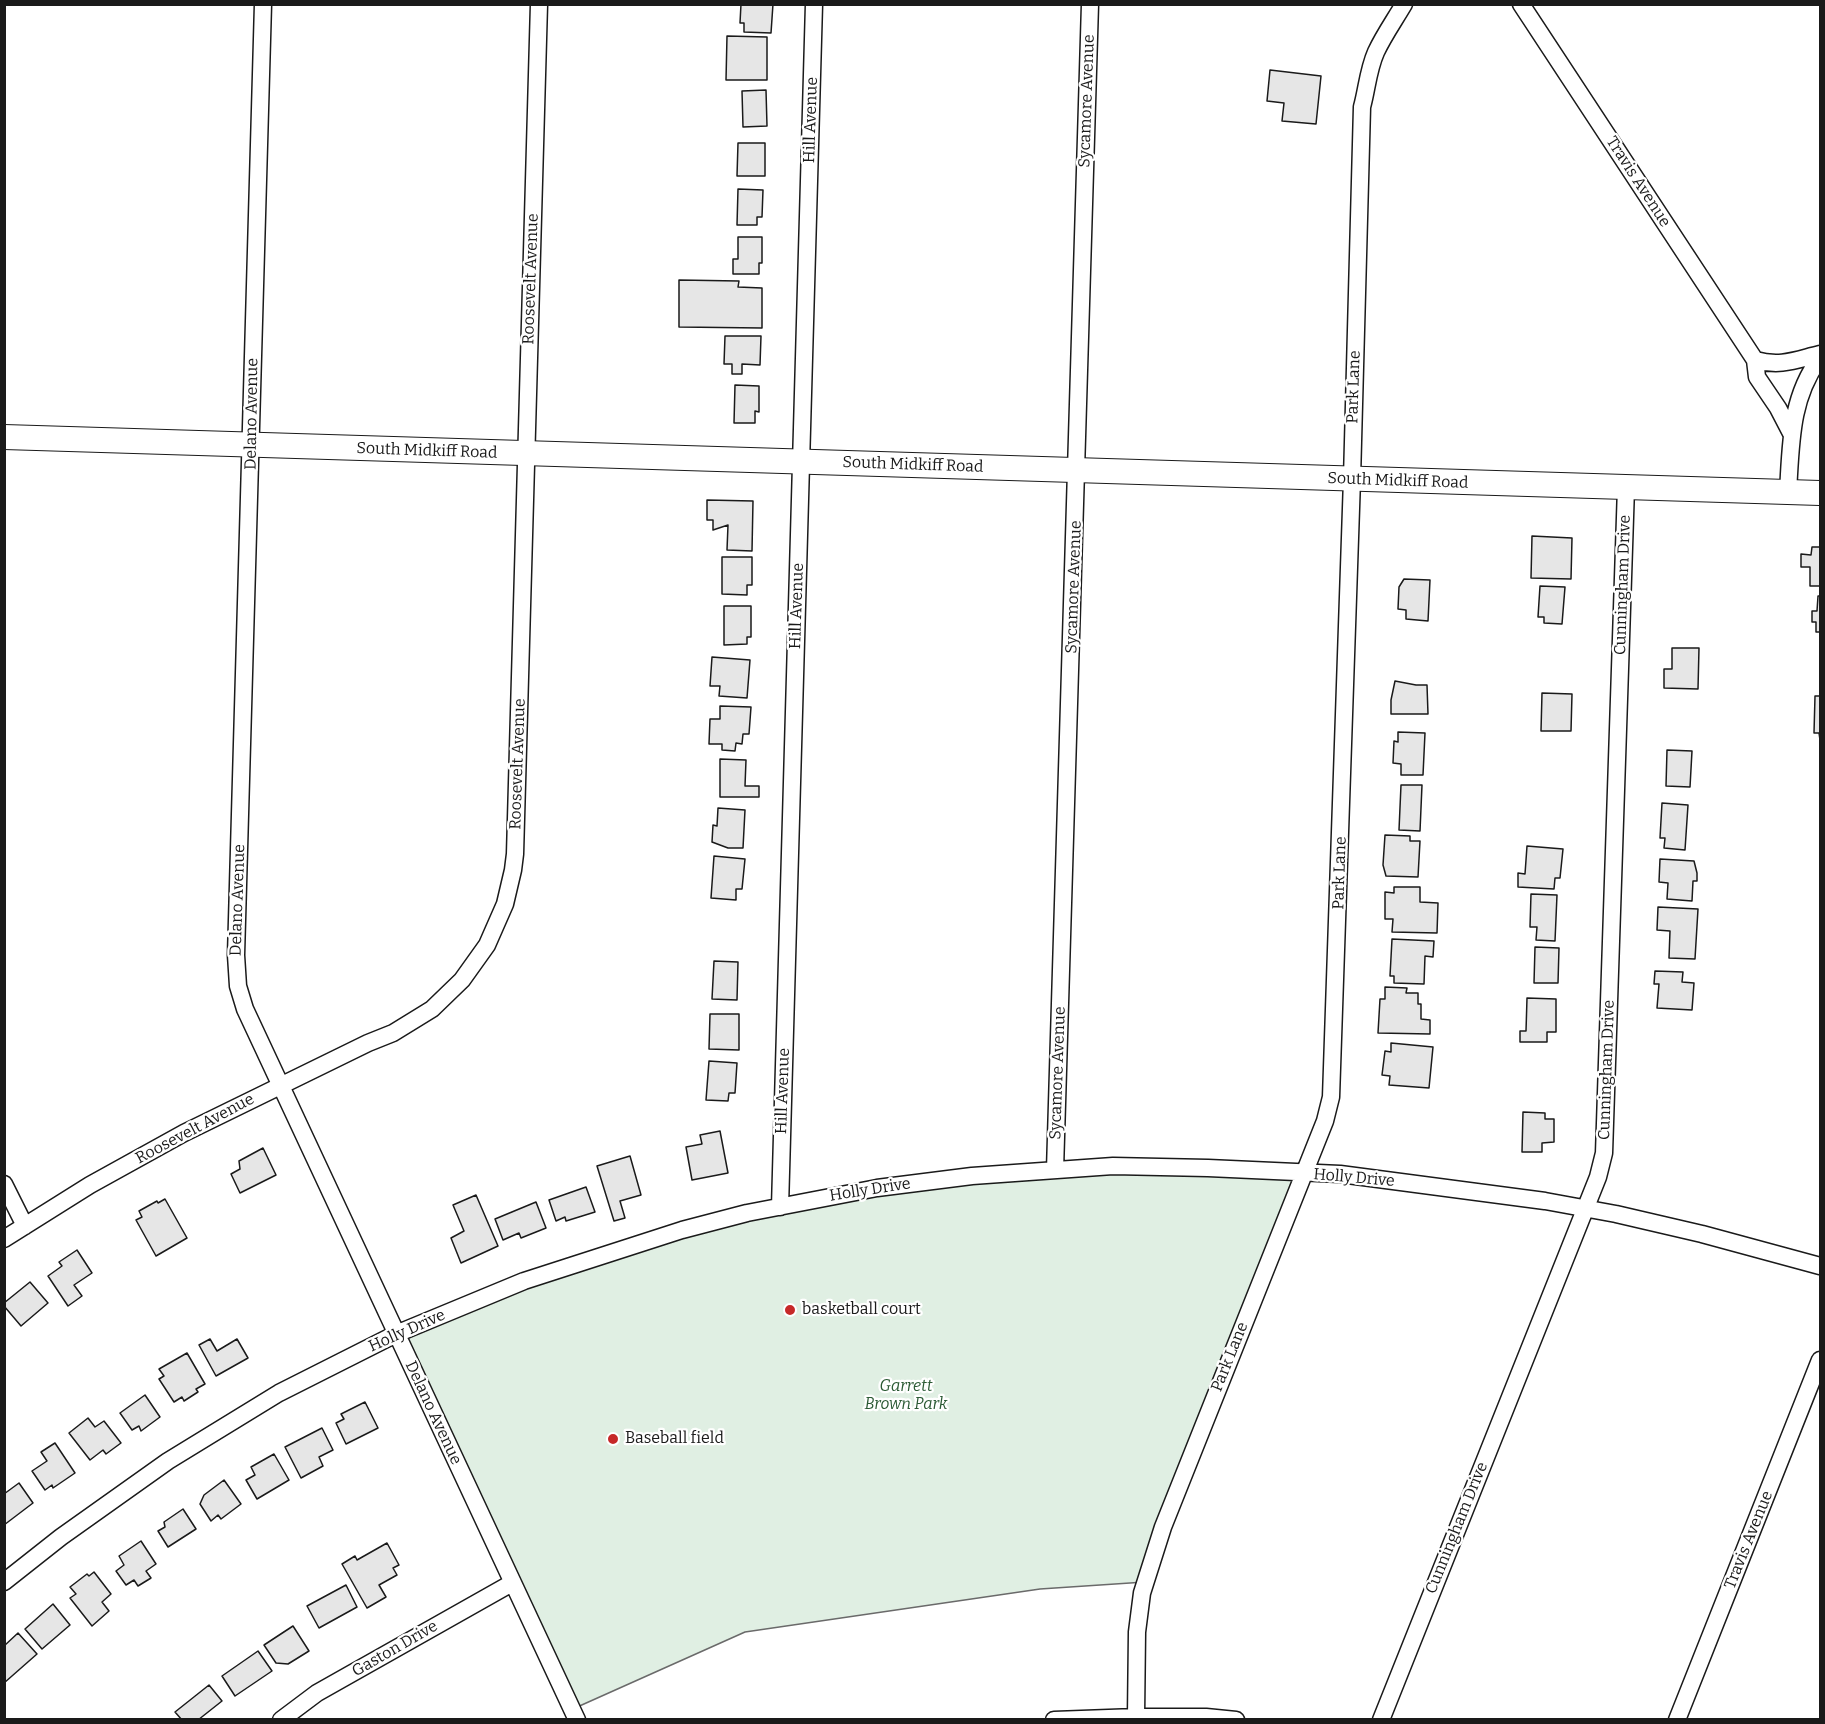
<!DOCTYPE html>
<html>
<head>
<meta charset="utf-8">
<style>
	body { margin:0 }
	#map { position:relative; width:1825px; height:1724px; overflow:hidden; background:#fff; font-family:Bitter,serif }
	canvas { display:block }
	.frame { position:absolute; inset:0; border:6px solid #1a1a1a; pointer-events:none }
</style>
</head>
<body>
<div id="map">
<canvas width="1825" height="1724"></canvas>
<div class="frame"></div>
</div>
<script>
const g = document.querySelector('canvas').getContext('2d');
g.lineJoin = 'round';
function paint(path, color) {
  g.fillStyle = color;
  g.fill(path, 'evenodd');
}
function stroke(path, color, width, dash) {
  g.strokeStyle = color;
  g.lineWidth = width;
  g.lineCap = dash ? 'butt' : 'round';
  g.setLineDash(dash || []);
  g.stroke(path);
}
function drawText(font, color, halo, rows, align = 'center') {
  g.font = font + ' Bitter,serif';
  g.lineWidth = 4.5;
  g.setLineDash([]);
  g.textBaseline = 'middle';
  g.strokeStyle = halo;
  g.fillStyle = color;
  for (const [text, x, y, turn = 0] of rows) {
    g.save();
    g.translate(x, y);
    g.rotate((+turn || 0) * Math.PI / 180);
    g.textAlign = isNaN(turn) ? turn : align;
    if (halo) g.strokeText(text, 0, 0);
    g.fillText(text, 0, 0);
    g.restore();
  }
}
const green = new Path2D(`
	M1026,1172l277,1 -158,409 -105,7 -295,43 -170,76 -179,-374 62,-27 303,-96z`);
const building = new Path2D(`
	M741,4h32l-2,29 -27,-1v-9h-4z
	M727,36l40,1v43h-41z
	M1270,70l51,6 -5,48 -34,-3 2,-18 -17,-2z
	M766,90l1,36 -24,1 -1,-36z
	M738,143h27v33h-28z
	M738,189l25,1 -1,27h-5v8h-20z
	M738,237h24v26h-3v11h-26v-15h5z
	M679,280l60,1 -1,6 24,1v40l-83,-1z
	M725,336h36l-1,29 -18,-1v10h-10v-10h-8z
	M735,385l24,1v26l-4,-1v12h-21z
	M707,500l46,1 -1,50 -25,-1 1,-25 -15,5v-10h-6z
	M1532,536l40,2 -1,41 -40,-1z
	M1812,547h8v39h-10v-19h-9v-13l10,1z
	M722,557h30v28h-5v10l-25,-1z
	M1404,579l26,1 -2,41 -22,-2v-9l-8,-1 1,-22z
	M1540,586l25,1 -3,37 -18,-1v-6h-6z
	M1818,596h2v36h-4v-10h-4v-11h5z
	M724,606h27v31h-4v7l-23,1z
	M1672,648h27l-1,41 -34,-1v-19h8z
	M712,657l38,3 -3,38 -28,-2 1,-10h-10z
	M1395,681l21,4h11l1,29h-37v-14z
	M1542,693l30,1 -1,37h-30z
	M1815,696h5v44l-1,-7h-5z
	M720,706l31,1 -2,27h-6l-1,10 -6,-1 -1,8 -13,-1v-6h-13l1,-25h10z
	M1398,732l27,1 -2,42h-22v-11l-8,-1 1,-22 4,1z
	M1667,750l25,1 -2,36 -24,-1z
	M720,759l26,1 -1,26h14v11h-39z
	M1401,785h21l-2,46 -21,-1z
	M1662,803l26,2 -3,45 -21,-2 1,-10h-5z
	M718,808l27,2 -2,38h-15l-16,-6 1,-17 4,1z
	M1385,835l25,1v5h10l-2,36 -32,-1 -3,-11z
	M1527,846l36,3 -3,29h-5l-1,11 -36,-2v-14l7,1z
	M714,856l31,3 -3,30h-6v11l-25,-2z
	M1660,859l34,2 3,12v8h-4l-1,20 -25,-2 1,-16 -9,-1z
	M1394,887h26v15l18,1 -1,30 -45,-1 1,-13h-8v-27l9,1z
	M1531,894l26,1 -2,46 -19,-1 1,-13h-7z
	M1658,907l40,2 -3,50 -26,-1 1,-27 -13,-1z
	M1392,939l42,2 -1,16 -8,-1 -1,28 -30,-1v-7h-4z
	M1535,947l24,1 -1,35h-24z
	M714,961l24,1 -1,38 -25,-1z
	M1655,971l28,1 -1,10 12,1 -2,27 -35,-2 2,-24h-5z
	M1385,987l22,1 -1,5h12v11h3v15l9,1v14l-52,-1 2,-34h5z
	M1527,998l29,1v33h-9v10h-27v-11h6z
	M710,1014h29v36l-30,-1z
	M1391,1043l42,4 -4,41 -40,-3 1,-9 -8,-1 3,-24 6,1z
	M709,1061l28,2 -2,30h-6l-1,8 -22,-1z
	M1523,1112l22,1v6h9v23l-12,1v9h-20z
	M720,1131l8,42 -36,7 -6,-33 16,-3 -2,-9z
	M263,1148l13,27 -36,18 -9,-19 9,-5 -1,-8z
	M630,1156l11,39 -21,6 5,17 -11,3 -17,-55z
	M586,1187l9,25 -29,9 -1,-4 -9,4 -7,-21z
	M476,1195l22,51 -37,17 -10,-25 13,-7 -11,-26z
	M165,1199l22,39 -31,18 -20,-36 6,-3 -3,-6 18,-10 1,2z
	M536,1202l10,26 -25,10 -2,-5 -16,7 -8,-21z
	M77,1250l15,23 -18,12 8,11 -14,10 -20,-30 14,-10 -3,-4z
	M30,1282l18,21 -27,23 -17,-20v-3z
	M210,1339l7,12 20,-12 11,19 -32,18 -17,-31z
	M187,1353l18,31 -9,5 2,3 -14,9 -2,-4 -8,5 -15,-23 5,-3 -5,-7z
	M145,1395l15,22 -19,14 -2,-5 -7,4 -12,-17z
	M365,1402l13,26 -32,16 -10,-21 8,-4 -3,-5z
	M88,1418l7,9 9,-6 17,22 -15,11 -3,-4 -13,10 -21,-27z
	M322,1428l11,22 -14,7 4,9 -22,12 -16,-31z
	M55,1443l20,30 -22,15 -1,-3 -7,5 -13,-19 15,-10 -6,-9z
	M274,1454l15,26 -32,19 -11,-19 9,-5 -4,-8z
	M224,1480l17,24 -20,15 -3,-4 -7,6 -11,-17 4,-9z
	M19,1483l14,20 -29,22v-31z
	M183,1509l13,20 -28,18 -10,-16 7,-4 -1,-5z
	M141,1541l15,23 -10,7 5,7 -13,8 -4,-6 -8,5 -10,-14 8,-6 -5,-9z
	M387,1543l12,22 -6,3 4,7 -18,10 7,12 -19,11 -25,-44 13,-8 2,4z
	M94,1572l17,22 -9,8 7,9 -17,15 -22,-28 6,-4 -6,-7 17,-13 2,2z
	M346,1585l11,22 -38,21 -12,-22z
	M53,1604l17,21 -28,24 -17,-20z
	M293,1626l16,25 -21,13 -12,-1 -12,-18z
	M18,1633l19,21 -33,29v-37z
	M258,1651l14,20 -37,25 -13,-20z
	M209,1685l13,16 -24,19h-16l-7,-8z`);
const street = new Path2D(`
	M263,4l-27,951 2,31 7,23 332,711
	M1521,4l234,356 2,17 21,31 13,25
	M1755,360c26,7 40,0 65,-6
	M1788,492c3,-48 2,-94 32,-134
	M1055,1170l35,-1166
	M4,1184l21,42
	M780,1207l34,-1203
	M4,1239l86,-54 94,-52 184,-90 25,-10 39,-24 30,-29 25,-35 18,-41 8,-34 2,-16 24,-850
	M4,1582l57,-45 107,-76 111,-68 117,-59 128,-53 158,-51 65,-17 130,-25 95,-12 141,-10 95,2 132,6 205,27 71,13 86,20 118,32
	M1136,1717l1,-85 5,-39 21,-66 162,-406 6,-24 21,-618 10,-372c5,-18 6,-37 14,-55 8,-17 18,-31 28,-48
	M281,1720l36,-27 195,-110
	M1054,1720l82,-3h70l30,3
	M1381,1720l217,-543 6,-24 22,-666
	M1677,1720l143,-360`);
const secondary = new Path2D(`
	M4,437l1816,56`);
const markers = [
	[790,1310,6,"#c62828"],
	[613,1439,6,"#c62828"]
];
const streetNames = [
	["Sycamore Avenue",1087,101,-88],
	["Hill Avenue",811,120,-88],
	["Travis Avenue",1638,182,57],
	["Roosevelt Avenue",531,279,-88],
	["Park Lane",1354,387,-88],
	["Delano Avenue",252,414,-89],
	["South Midkiff Road",427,451,2],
	["South Midkiff Road",913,465,2],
	["South Midkiff Road",1398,481,2],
	["Cunningham Drive",1623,585,-88],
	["Sycamore Avenue",1074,587,-88],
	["Hill Avenue",797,606,-88],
	["Roosevelt Avenue",518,764,-88],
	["Park Lane",1340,873,-88],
	["Delano Avenue",238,900,-88],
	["Cunningham Drive",1607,1070,-88],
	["Sycamore Avenue",1058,1073,-88],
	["Hill Avenue",783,1091,-88],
	["Roosevelt Avenue",195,1129,-28],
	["Holly Drive",1354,1178,5],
	["Holly Drive",870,1190,-9],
	["Holly Drive",407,1331,-24],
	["Park Lane",1230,1357,-68],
	["Delano Avenue",433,1413,65],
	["Cunningham Drive",1457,1528,-68],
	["Travis Avenue",1749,1540,-68],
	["Gaston Drive",395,1649,-30]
];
const poiNames = [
	["basketball court",802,1310],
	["Baseball field",625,1439]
];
const parkNames = [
	["Garrett",906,1387],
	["Brown Park",906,1405]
];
paint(green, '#e0efe3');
stroke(green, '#6a6a6a', 1.5);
paint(building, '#e6e6e6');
stroke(building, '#1a1a1a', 1.5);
stroke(street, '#1a1a1a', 19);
stroke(secondary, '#1a1a1a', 26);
stroke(street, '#fff', 16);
stroke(secondary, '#fff', 24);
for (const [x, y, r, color] of markers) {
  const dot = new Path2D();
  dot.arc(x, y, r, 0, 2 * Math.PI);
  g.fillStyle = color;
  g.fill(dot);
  stroke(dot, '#fff', 2);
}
drawText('16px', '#1a1a1a', '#fff', streetNames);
drawText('16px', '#1a1a1a', '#fff', poiNames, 'left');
drawText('italic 16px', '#2b5a34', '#fff', parkNames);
</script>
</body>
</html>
